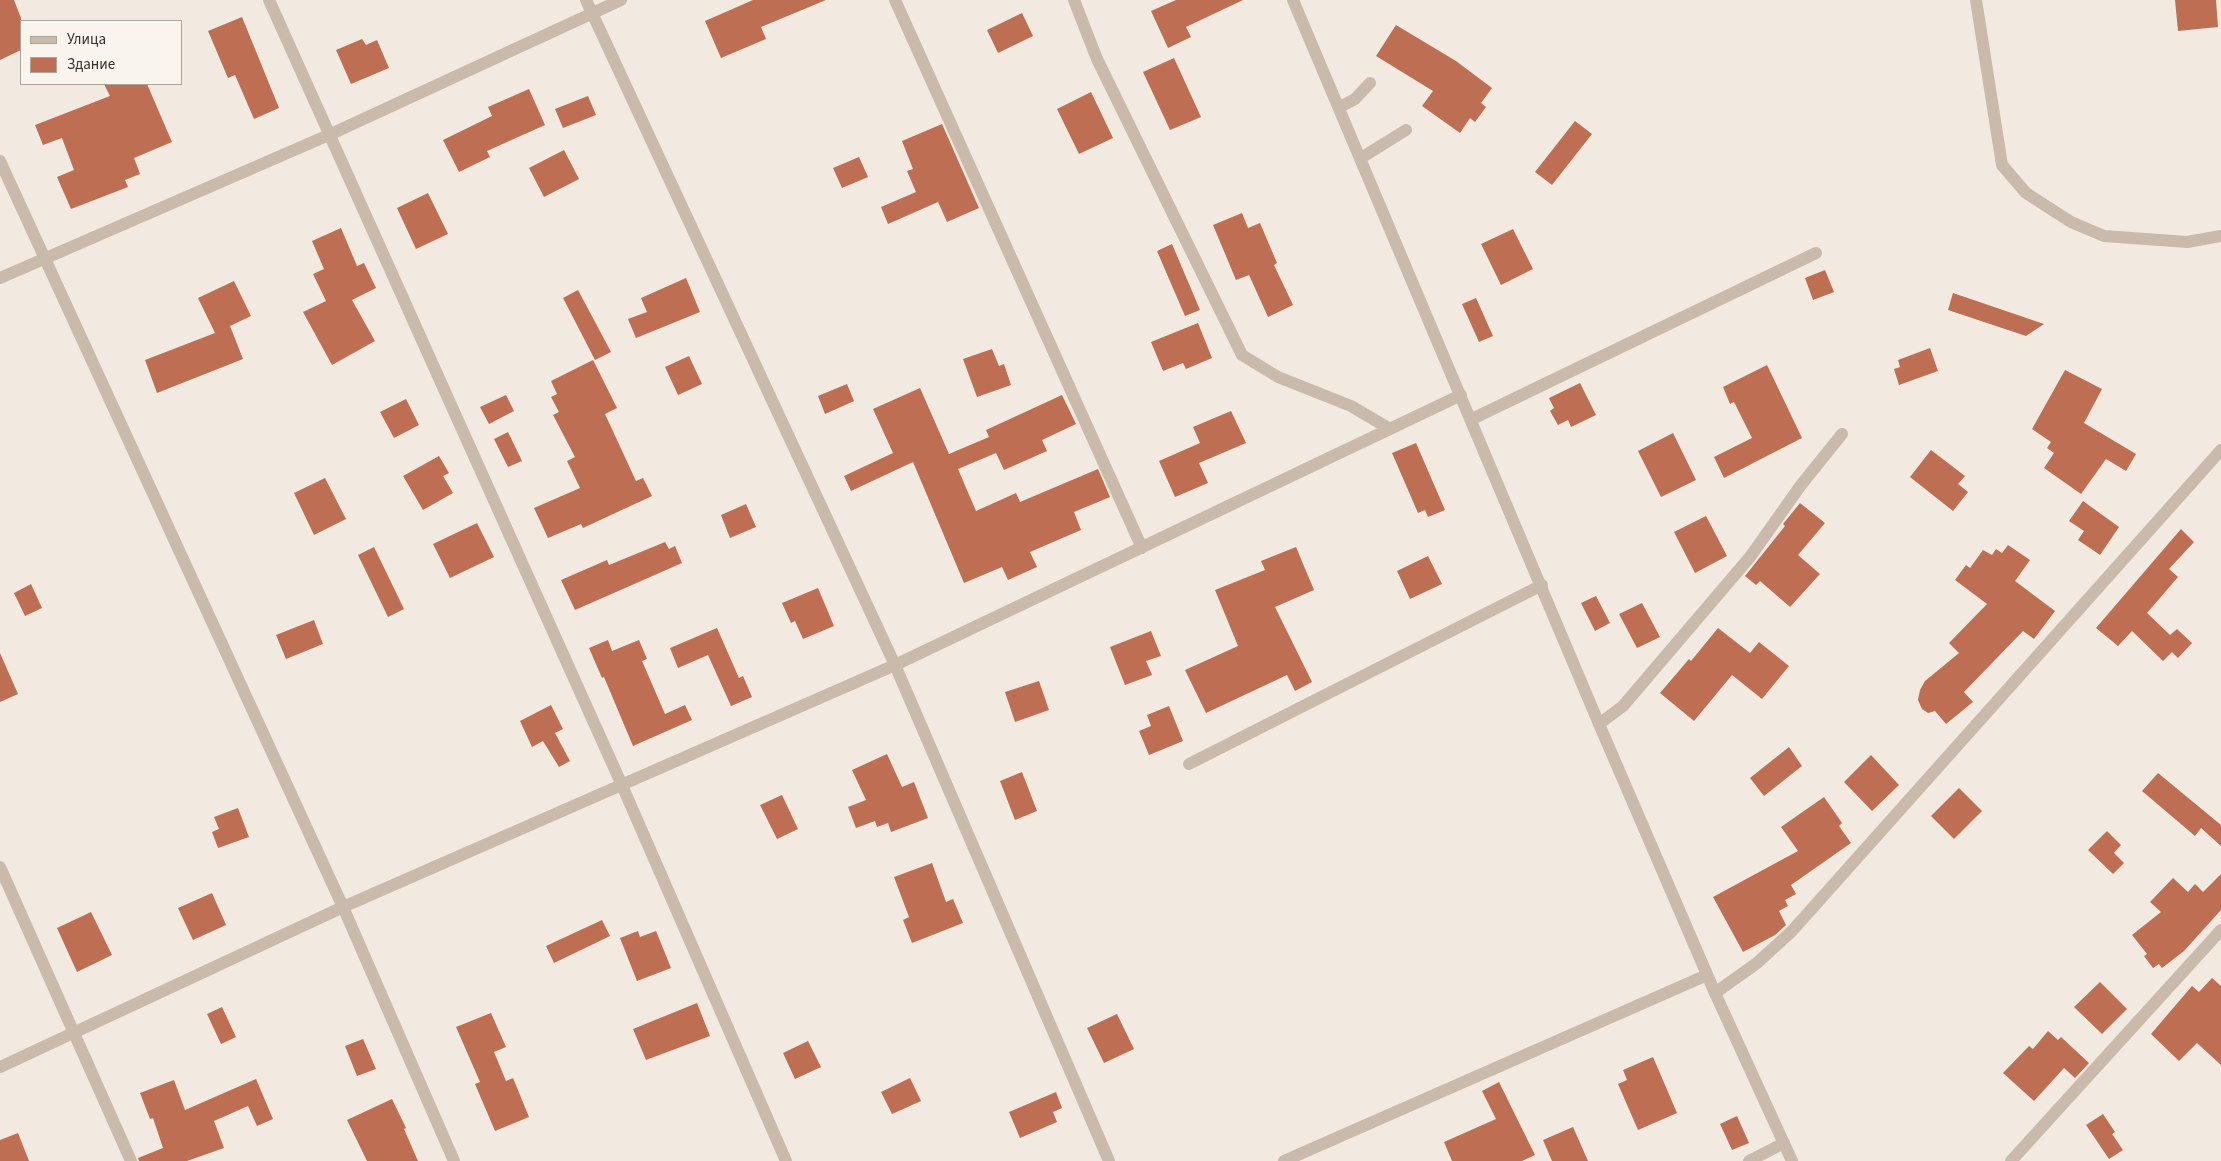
<!DOCTYPE html>
<html>
<head>
<meta charset="utf-8">
<style>
	body { margin:0 }
	#map { position:relative; width:2221px; height:1161px; overflow:hidden; background:#f2eae0; font-family:"Source Sans 3",sans-serif }
	canvas { display:block }
	.legend { position:absolute; left:20px; top:20px; width:162px; height:65px; box-sizing:border-box; background:#f9f4ec; border:1px solid #aca59f; margin:0; padding:6px 9px; list-style:none; font-size:15px; color:#382f2b }
	.legend li { display:flex; align-items:center; gap:10px; height:25px }
	.legend b { width:25px; border:1px solid #aca59f }
</style>
</head>
<body>
<div id="map">
<canvas width="2221" height="1161"></canvas>
<ul class="legend">
<li><b style="height:6px;background:#c9baac"></b>Улица</li>
<li><b style="height:14px;background:#be6e52"></b>Здание</li>
</ul>
</div>
<script>
const g = document.querySelector('canvas').getContext('2d');
g.lineJoin = 'round';
function paint(path, color) {
  g.fillStyle = color;
  g.fill(path, 'evenodd');
}
function stroke(path, color, width, dash) {
  g.strokeStyle = color;
  g.lineWidth = width;
  g.lineCap = dash ? 'butt' : 'round';
  g.setLineDash(dash || []);
  g.stroke(path);
}
const building = new Path2D(`
	M0,0h14l7,18v32l-21,10z
	M753,0h73l-65,27 5,12 -45,19 -16,-37z
	M1176,0h67l-57,27 5,10 -23,11 -17,-37z
	M2175,0h41l2,27 -40,4z
	M1022,13l11,23 -35,17 -11,-23z
	M242,17l37,91 -25,11 -19,-44 -7,3 -20,-47z
	M1396,25l60,36 36,27 -11,15 5,4 -11,15 -5,-4 -10,15 -38,-27 11,-15 -57,-35z
	M362,39l4,6 11,-5 12,28 -38,16 -15,-34z
	M1174,58l27,59 -31,13 -27,-58z
	M104,84h43l25,58 -38,16 6,16 -15,6 3,7 -57,22 -14,-32 17,-7 -12,-32 -19,7 -8,-20 75,-29z
	M529,89l16,36 -58,26 3,6 -31,15 -16,-32 49,-24 -4,-9z
	M1091,92l22,46 -34,16 -22,-45z
	M588,96l8,19 -33,13 -8,-19z
	M1575,121l17,13 -40,51 -17,-13z
	M942,124l37,84 -32,14 -9,-20 -50,22 -7,-17 35,-15 -9,-21 6,-2 -11,-28z
	M564,150l15,29 -35,18 -15,-29z
	M859,157l9,20 -26,11 -9,-20z
	M428,193l20,41 -32,15 -19,-41z
	M1242,213l6,15 12,-5 17,40 -3,2 19,40 -25,12 -19,-42 -13,5 -23,-55z
	M341,228l16,38 7,-3 12,25 -24,12 23,41 -43,24 -29,-53 23,-11 -13,-27 11,-5 -12,-28z
	M1513,229l20,40 -32,16 -20,-41z
	M1172,244l28,66 -15,6 -28,-65z
	M1825,270l9,22 -21,8 -8,-22z
	M686,278l14,34 -64,26 -8,-19 19,-7 -6,-14z
	M234,281l17,35 -21,10 13,33 -86,34 -12,-33 70,-27 -17,-35z
	M578,290l33,62 -16,8 -32,-62z
	M1953,293l91,31 -18,12 -78,-26z
	M1476,298l17,38 -14,6 -17,-38z
	M1198,323l14,35 -26,11 -3,-6 -20,8 -12,-29z
	M1930,348l8,23 -39,14 -5,-16 6,-2 -2,-7z
	M992,349l7,17 5,-2 7,21 -34,12 -14,-38z
	M689,356l13,28 -24,11 -13,-28z
	M593,360l24,48 -12,6 31,67 7,-3 9,18 -69,32 -2,-4 -33,14 -14,-30 46,-20 -13,-27 8,-4 -22,-42 6,-3 -8,-15 6,-3 -6,-13z
	M1767,365l35,73 -78,40 -10,-21 38,-19 -18,-36 -4,2 -7,-17z
	M2065,370l37,19 -18,34 52,31 -10,17 -20,-12 -25,35 -37,-26 10,-15 -7,-5 4,-6 -19,-13z
	M1580,383l16,32 -25,12 -3,-7 -10,5 -8,-14 4,-3 -5,-10z
	M847,384l7,17 -29,13 -7,-18z
	M920,388l29,66 40,-17 -3,-7 76,-35 14,29 -34,16 5,11 -43,19 -8,-17 -38,16 18,42 40,-18 4,9 78,-33 12,28 -36,15 7,18 -51,22 7,15 -29,13 -6,-13 -38,16 -51,-121 -62,29 -7,-15 49,-23 -20,-44z
	M506,395l8,16 -25,13 -9,-17z
	M406,399l13,26 -25,13 -14,-26z
	M1231,411l15,32 -47,20 9,20 -33,14 -16,-36 41,-18 -7,-16z
	M508,432l14,29 -14,6 -14,-28z
	M1673,433l23,47 -35,17 -23,-46z
	M1416,443l29,67 -17,7 -3,-7 -7,3 -26,-60z
	M1931,450l34,26 -7,8 10,8 -15,19 -43,-34z
	M439,456l10,17 -6,3 10,17 -30,17 -20,-34z
	M325,478l21,41 -32,16 -20,-42z
	M2083,501l36,26 -19,28 -22,-15 6,-9 -15,-10z
	M1800,503l25,20 -27,32 22,19 -30,33 -30,-26 -4,4 -11,-9 40,-50 -2,-2z
	M746,504l10,23 -26,11 -9,-23z
	M1706,516l21,40 -32,17 -21,-41z
	M477,523l17,34 -44,21 -17,-34z
	M2181,529l13,13 -25,27 9,8 -31,36 23,22 7,-6 15,14 -14,15 -6,-6 -9,9 -31,-30 -14,15 -22,-18z
	M665,542l4,7 6,-3 7,17 -107,47 -14,-30 46,-20 2,5z
	M2008,545l22,15 -15,21 40,30 -21,28 -11,-8 -59,61 9,10 -27,22 -11,-13 -7,2 -6,-4 -4,-9 2,-10 5,-9 34,-28 -10,-10 38,-39 -32,-24 11,-15 4,3 13,-18 9,5 4,-6 6,4z
	M374,547l30,62 -16,8 -30,-62z
	M1296,547l18,43 -39,17 37,75 -17,9 -8,-16 -81,38 -21,-43 53,-24 -23,-56 50,-20 -4,-9z
	M1428,556l14,28 -32,15 -13,-28z
	M31,584l11,24 -17,8 -11,-23z
	M818,588l16,38 -31,13 -8,-18 -4,2 -9,-20z
	M1596,596l14,27 -15,8 -14,-28z
	M1642,603l18,34 -23,11 -18,-34z
	M314,620l9,24 -37,15 -10,-24z
	M717,628l22,50 4,-2 9,21 -21,9 -23,-51 -30,13 -8,-20z
	M1718,628l32,25 9,-11 30,24 -27,33 -30,-24 -38,46 -34,-28 29,-34 2,2z
	M1151,631l10,25 -15,5 6,14 -27,10 -15,-38z
	M608,640l4,11 27,-11 8,19 -5,2 23,53 20,-9 7,15 -59,26 -29,-69 -2,1 -13,-30z
	M0,653l18,41 -18,8z
	M1039,681l10,29 -34,12 -10,-30z
	M551,705l12,24 -8,4 15,28 -11,6 -16,-26 -11,6 -12,-26z
	M1169,706l14,35 -34,14 -10,-24 12,-5 -4,-11z
	M1789,747l13,19 -38,30 -14,-18z
	M887,754l15,33 12,-5 14,36 -37,14 -3,-9 -11,4 -2,-6 -19,7 -8,-21 18,-7 -14,-30z
	M1871,755l28,30 -27,26 -28,-29z
	M1022,772l15,39 -22,9 -15,-39z
	M2158,773l63,52v21l-20,-18 -6,8 -53,-45z
	M1959,788l23,23 -28,28 -23,-23z
	M782,795l16,34 -21,10 -17,-34z
	M1824,797l18,26 -3,3 12,17 -60,42 5,9 -11,6 3,6 -9,5 7,14 -11,10 -32,17 -30,-55 85,-46 -17,-24z
	M238,808l11,29 -31,11 -6,-16 7,-3 -5,-12z
	M2107,831l14,14 -7,8 10,10 -11,11 -25,-24z
	M932,863l14,39 7,-3 10,24 -51,20 -9,-23 6,-3 -15,-40z
	M2221,874v36l-37,41 -22,17 -3,-4 -6,4 -9,-12 3,-2 -15,-19 29,-23 -11,-10 23,-24 15,14 7,-8 8,8z
	M212,893l14,32 -33,15 -15,-32z
	M91,912l21,43 -35,17 -20,-44z
	M602,920l8,16 -56,27 -8,-17z
	M638,931l2,6 16,-6 15,37 -34,13 -17,-43z
	M2212,978l9,8v79l-24,-22 -18,18 -28,-27 41,-48 7,6z
	M2100,982l27,27 -25,25 -28,-27z
	M697,1003l13,33 -64,24 -13,-31z
	M222,1007l14,30 -15,7 -14,-30z
	M491,1013l15,34 -12,5 12,29 7,-3 16,39 -34,14 -20,-47 5,-2 -24,-55z
	M1117,1014l17,35 -30,14 -17,-35z
	M2048,1031l10,9 3,-3 28,26 -14,15 -11,-10 -30,33 -31,-28 26,-27 4,3z
	M363,1039l13,30 -19,7 -12,-30z
	M808,1041l13,26 -26,12 -12,-26z
	M1653,1057l24,56 -39,17 -20,-46 9,-4 -4,-10z
	M910,1078l11,23 -29,13 -11,-22z
	M256,1079l17,40 -16,7 -9,-20 -34,15 10,27 -37,13h-48l-1,-3 25,-10 -10,-30 -3,1 -10,-26 34,-13 11,30z
	M1499,1082l36,73 -13,6h-70l-8,-19 52,-23 -14,-28z
	M1056,1092l6,16 -9,4 4,10 -37,16 -11,-26z
	M392,1099l14,29 -2,1 14,32h-51l-20,-41z
	M2103,1114l12,18 -3,2 11,16 -14,9 -23,-34z
	M1737,1116l12,27 -17,7 -12,-26z
	M1573,1127l15,34h-36l-9,-21z
	M18,1133l11,28h-29v-21z`);
const minor = new Path2D(`
	M269,0l352,783 165,378
	M586,0l309,665 214,496
	M895,0l247,548
	M1074,0l23,59 145,296 36,22 73,29 39,23
	M1976,0l26,165 24,28 45,29 33,14 83,6 34,-6
	M1340,107l15,-8 15,-16
	M1361,158l45,-28
	M0,161l343,746 111,254
	M0,278l331,-144 290,-134
	M1472,419l344,-166
	M1599,724l24,-18 127,-149 51,-72 41,-51
	M1189,764l353,-179
	M0,867l131,294
	M1715,993l42,-30 35,-32 429,-481
	M0,1067l343,-160 552,-242 566,-270
	M1284,1161l423,-186
	M1749,1161l35,-18
	M2011,1161l210,-231`);
const tertiary = new Path2D(`
	M1293,0l306,724 116,269 77,168`);
paint(building, '#be6e52');
stroke(minor, '#c9baac', 12);
stroke(tertiary, '#c9baac', 12);
</script>
</body>
</html>
